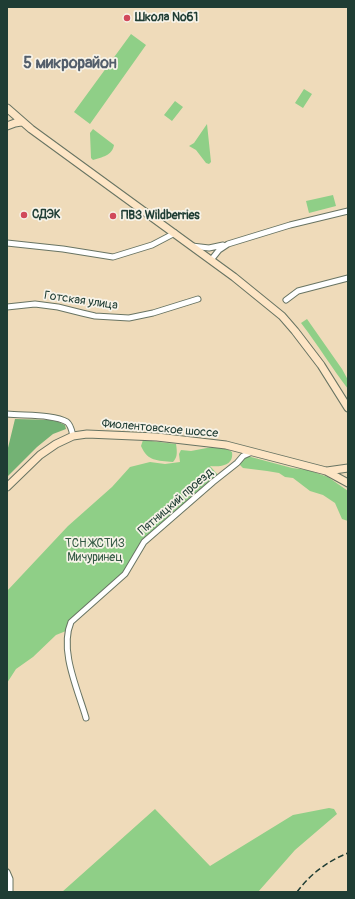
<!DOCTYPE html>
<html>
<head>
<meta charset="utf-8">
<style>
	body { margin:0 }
	#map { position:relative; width:355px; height:899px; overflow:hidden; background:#efdbba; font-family:Pangolin,sans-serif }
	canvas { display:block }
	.frame { position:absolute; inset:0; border:8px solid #1f3d34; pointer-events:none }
</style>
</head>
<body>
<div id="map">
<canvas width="355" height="899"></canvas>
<div class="frame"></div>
</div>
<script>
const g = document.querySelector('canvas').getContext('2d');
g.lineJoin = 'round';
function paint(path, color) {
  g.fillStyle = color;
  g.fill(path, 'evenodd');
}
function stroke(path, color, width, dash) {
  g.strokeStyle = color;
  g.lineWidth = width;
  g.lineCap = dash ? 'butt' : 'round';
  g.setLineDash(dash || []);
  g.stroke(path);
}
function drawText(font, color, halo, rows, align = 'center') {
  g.font = font + ' Pangolin,sans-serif';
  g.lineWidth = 3.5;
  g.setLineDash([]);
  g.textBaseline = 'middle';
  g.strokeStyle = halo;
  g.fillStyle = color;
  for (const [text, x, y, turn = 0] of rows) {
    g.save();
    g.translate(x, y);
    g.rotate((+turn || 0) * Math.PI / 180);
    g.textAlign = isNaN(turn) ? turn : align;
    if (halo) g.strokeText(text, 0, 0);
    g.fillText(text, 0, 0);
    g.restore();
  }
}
const green = new Path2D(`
	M131,34l15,11 -56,79 -16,-12z
	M304,89l8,5 -9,14 -8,-5z
	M175,101l8,6 -11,14 -8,-6z
	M207,124l4,38 -2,2 -3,-1 -10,-13 -7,-4 5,-3z
	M93,129l21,16c-2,11 -12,12 -21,15l-2,-2 -1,-25z
	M333,195l3,11 -27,7 -3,-12z
	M307,319l35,50 6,11v9c-16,-21 -30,-44 -47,-66z
	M143,440l33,4c1,7 2,13 -3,18 -16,-2 -25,0 -32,-16z
	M212,447l15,2 5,3c2,14 -12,15 -22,14l8,9 -76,67 -18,31 -58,58 -10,4 -23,22 -17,12 -9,14v-92l61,-65 44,-39 18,-20 20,-5 15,2 15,-2 -1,-8 2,-4 10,1z
	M246,457h5l41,11 16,2 20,7 20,14v30l-6,-2 -7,-16 -12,-8 -13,-4 -17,-13 -8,-1 -6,-4 -12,-2 -24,-3 -3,-3 1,-5z
	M329,808l5,1 3,5 -42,36 -37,42h-196l93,-83 55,57 83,-51z`);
const forest = new Path2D(`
	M15,419l39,1 11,5 1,4 -13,5 -16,13 -30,30v-25z`);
const street = new Path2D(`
	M7,243l56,6 50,8 39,-12 23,-12
	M192,246l17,2 14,-3
	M211,260l8,-10 9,-6 62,-19 58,-14
	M286,300l12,-9 50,-13
	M7,307l28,-3 23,3 24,6 13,3 34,2 24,-5 45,-14
	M7,414c16,2 47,0 60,8 4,3 5,10 6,14
	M86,718c-8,-28 -27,-68 -15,-96l54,-48 19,-32 69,-60 24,-19 6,-7 9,-4
	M7,872l3,7v13`);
const secondary = new Path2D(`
	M7,108l24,21 203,148 48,39 13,15 26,34 27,43
	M7,126l8,-3 6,-1
	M327,471l21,-3
	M7,487l33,-32 16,-11 17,-8 14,-2 70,3 69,8 100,26 22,12`);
const rail = new Path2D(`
	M297,892c13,-18 31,-31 51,-39`);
const markers = [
	[127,18,4,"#d1495b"],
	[24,215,4,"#d1495b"],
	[113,216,4,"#d1495b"]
];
const poiNames = [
	["Школа №61",135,18],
	["СДЭК",32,215],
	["ПВЗ Wildberries",121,216]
];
const streetNames = [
	["Готская улица",81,301,8],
	["Фиолентовское шоссе",160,429,5],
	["Пятницкий проезд",176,502,-41]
];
const parkNames = [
	["ТСН ЖСТИЗ",95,544],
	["Мичуринец",95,558]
];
const districtNames = [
	["5 микрорайон",70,64]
];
paint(green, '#8fcf87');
paint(forest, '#73b274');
stroke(street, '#687463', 7);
stroke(secondary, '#687463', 9);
stroke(street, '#fff', 5);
stroke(secondary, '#fde5c5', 7);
stroke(rail, '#1f3d34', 1.5, [6, 3]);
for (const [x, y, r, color] of markers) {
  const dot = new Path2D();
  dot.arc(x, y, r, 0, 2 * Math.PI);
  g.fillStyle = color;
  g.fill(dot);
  stroke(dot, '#f7f3e8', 1.5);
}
drawText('bold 12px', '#1f3d34', '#f7f3e8', poiNames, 'left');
drawText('12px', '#1f3d34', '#f7f3e8', streetNames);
drawText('12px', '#355a45', '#f7f3e8', parkNames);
drawText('bold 16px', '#535e6b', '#f7f3e8', districtNames);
</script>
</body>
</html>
